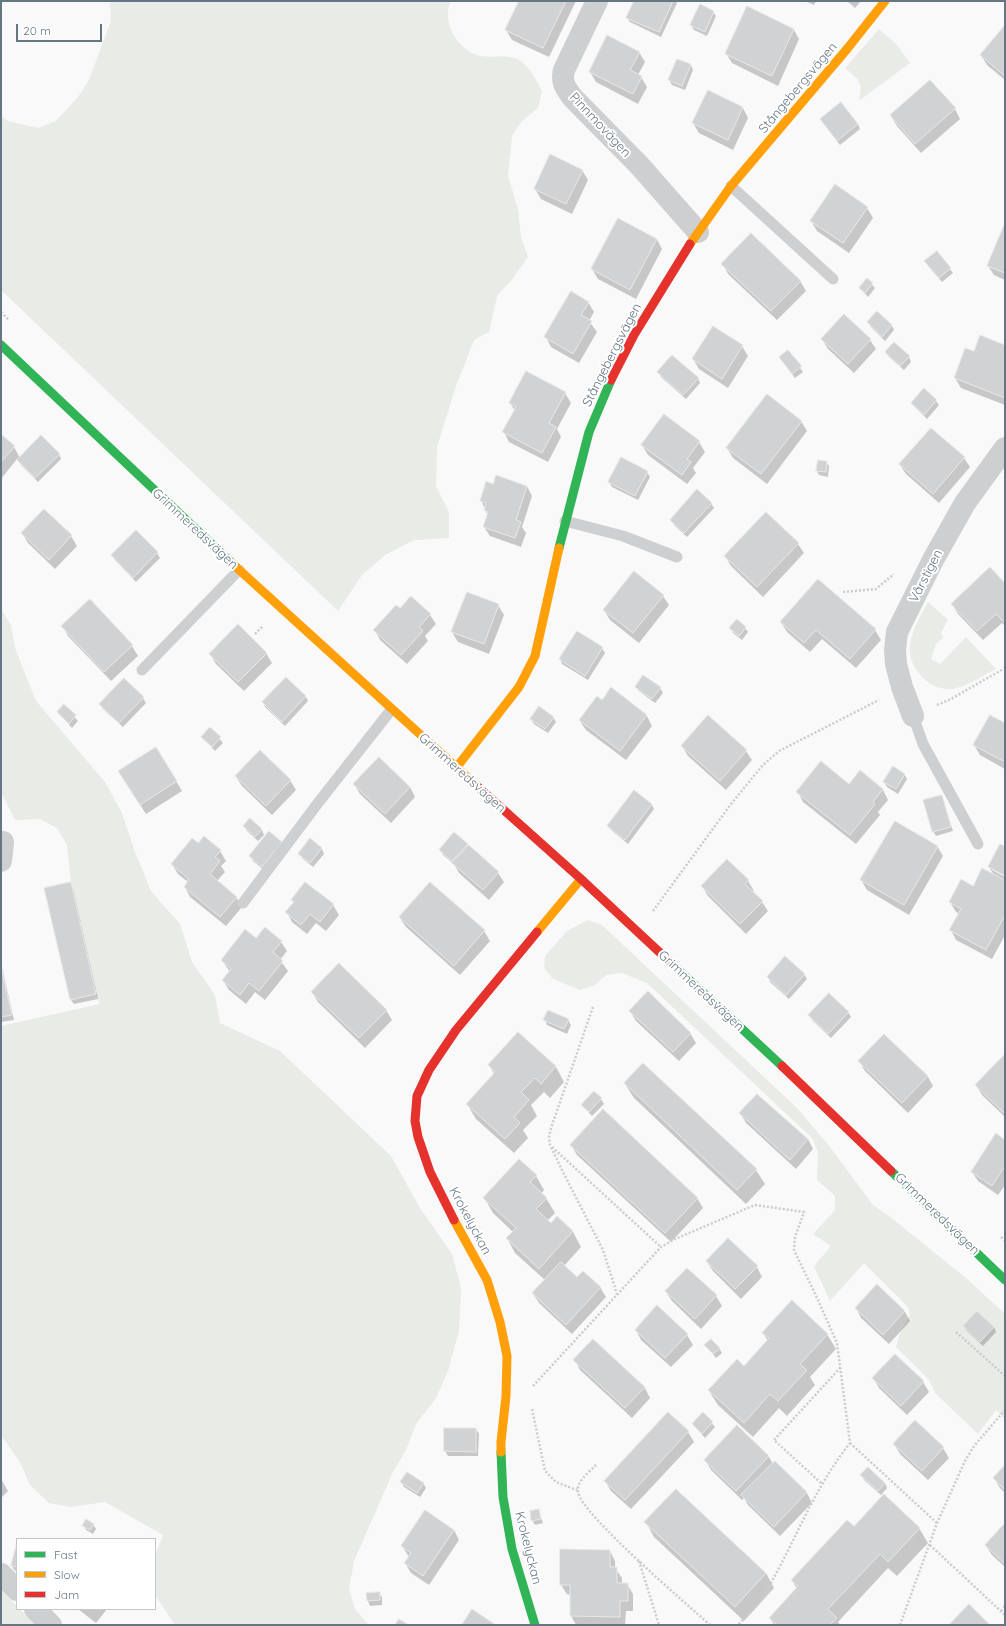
<!DOCTYPE html>
<meta charset="utf-8">
<style>
body{margin:0}
#map{position:relative;width:1006px;height:1626px;overflow:hidden;background:#f9f9f9;font-family:Quicksand,sans-serif}
canvas{display:block}
.frame{position:absolute;inset:0;border:2px solid #657683;pointer-events:none}
.legend{position:absolute;left:16px;top:1538px;width:140px;height:72px;box-sizing:border-box;background:#fff;border:1px solid #c1c8cd;margin:0;padding:5px 7px;list-style:none;font-size:12px;color:#657683}
.legend li{display:flex;align-items:center;gap:8px;height:20px}
.legend b{width:20px;border:1px solid #c1c8cd}
.scale{position:absolute;left:16px;top:24px;width:86px;height:18px;box-sizing:border-box;border:2px solid #657683;border-top:0;padding-left:5px;font-size:12px;line-height:14px;white-space:nowrap;color:#657683;-webkit-text-stroke:3px #fff;paint-order:stroke}
</style>
<div id="map">
<canvas width="1006" height="1626"></canvas>
<div class="frame"></div>
<ul class="legend">
<li><b style="height:5px;background:#30b455"></b>Fast</li>
<li><b style="height:5px;background:#ff9f0a"></b>Slow</li>
<li><b style="height:5px;background:#e5322d"></b>Jam</li>
</ul>
<div class="scale">20 m</div>
</div>
<script>
const ctx = document.querySelector('canvas').getContext('2d');
ctx.lineJoin = 'round';
function paint(path, color) { ctx.fillStyle = color; ctx.fill(path, 'evenodd'); }
function trace(path, color, width, dash) { ctx.strokeStyle = color; ctx.lineWidth = width; ctx.lineCap = dash ? 'butt' : 'round'; ctx.setLineDash(dash || []); ctx.stroke(path); }
function drawText(font, color, halo, rows, align = 'center') {
  ctx.font = font + ' Quicksand,sans-serif'; ctx.lineWidth = 4; ctx.setLineDash([]); ctx.textBaseline = 'middle'; ctx.strokeStyle = halo; ctx.fillStyle = color; for (const [text, x, y, turn = 0] of rows) {
    ctx.save(); ctx.translate(x, y); ctx.rotate((+turn || 0) * Math.PI / 180); ctx.textAlign = isNaN(turn) ? turn : align; if (halo) ctx.strokeText(text, 0, 0); ctx.fillText(text, 0, 0); ctx.restore();
  }
}
paint(new Path2D(`
 M110 1H451C440 22 459 52 481 56 492 58 504 55 515 58 527 62 537 81 542 91L538 108 522 121 512 136 508 176 518 209 521 237 528 257 511 281 497 296 489 332 474 340 456 386 437 447 436 486 449 512V538L414 540 385 555 362 575 338 611 1 290V116L8 121 38 128 56 121 78 97 89 80 111 21Z
 M879 29 896 44 910 63 860 100 859 99C864 82 857 78 845 68Z
 M928 602 948 620 941 633 943 638 936 644 931 659 940 664 966 637 996 669C983 675 966 688 951 689 929 691 907 667 910 645 912 630 921 615 928 602Z
 M1 609 11 625 15 648 36 701 105 782 122 813 135 852 151 891 180 924 192 962 215 995 220 1023 280 1051 391 1156 420 1208 452 1254 461 1288 459 1331 448 1371 436 1398 416 1424 406 1450 393 1472 354 1561 349 1589 355 1609 369 1625H175L155 1595V1556L163 1535 105 1502 71 1507 49 1503 30 1485 20 1462 1 1435V1026L100 1004 96 994 71 882 67 845 57 828 40 819 15 820 1 792Z
 M588 920 602 925 797 1108 830 1147 873 1205 889 1216 966 1278 1005 1314V1419L996 1410 978 1434 936 1394 929 1380 896 1347 900 1333 910 1315 908 1307 864 1263 830 1301 814 1266 831 1246 813 1234 835 1210V1196L817 1180 818 1152 812 1138 647 983 622 973 606 975 595 985 580 990 553 979 544 968 545 956 567 931Z
 M1 1590 17 1606V1609H20L36 1625H1Z`), '#e8ebe6');
paint(new Path2D(`
 M520 1H576L549 57 512 40 506 30Z
 M635 1H675L677 3 661 37 630 22 627 18Z
 M805 1H816L814 5Z
 M847 1H861L855 8Z
 M713 12 716 16 707 36 694 30 691 25Z
 M1005 27V80L987 65 981 55Z
 M794 30 799 39 778 86 732 63 726 53Z
 M608 37 639 52 645 62 638 75 641 77 647 87 638 104 596 82 590 72Z
 M678 60 691 65 693 70 685 90 672 85 669 80Z
 M708 92 743 108 748 118 733 150 699 133 693 123Z
 M955 109 960 119 921 153 897 126 891 116Z
 M821 120 858 124 860 129 840 145Z
 M582 170 588 180 572 214 541 199 535 189Z
 M867 208 873 218 849 253 817 231 811 221Z
 M1005 226V280L994 275 988 266Z
 M657 239 662 249 636 299 598 279 592 269Z
 M937 252 953 273 942 282 928 266Z
 M723 264 800 281 806 291 777 320 728 274Z
 M867 279 875 288 868 297 860 288Z
 M588 302 594 312 589 321 597 332 579 363 551 347 546 337Z
 M877 312 892 326 894 330 885 341 871 327 868 323Z
 M822 339 870 340 876 349 854 373 828 349Z
 M742 346 748 356 728 388 699 369 693 359Z
 M1005 346V405L961 388 955 378 974 352Z
 M788 351 803 372 795 378 780 358Z
 M886 352 909 357 911 362 904 370 888 356Z
 M659 372 698 378 700 383 686 399 661 377Z
 M565 393 571 403 557 429 561 437 548 462 509 442 504 432 515 411 510 403Z
 M936 401 939 405 927 419 915 407 912 403Z
 M801 421 807 431 767 484 733 458 727 448Z
 M1 436 14 447 20 458 59 454 61 459 38 482 21 465 17 459 1 479Z
 M699 442 705 452 693 468 696 473 687 484 648 455 642 445Z
 M622 458 647 472 650 477 638 500 612 487 609 482Z
 M964 458 970 467 939 503 906 474 900 465Z
 M826 462 829 466 828 477 819 475 817 471Z
 M493 485 527 486 532 496 522 527 526 533 521 547 490 536 484 527 488 516 481 500Z
 M711 503 714 508 687 537 674 525 671 520Z
 M44 510 71 536 77 546 55 569 28 543 22 533Z
 M136 532 157 553 160 558 136 582 115 560 112 556Z
 M798 544 804 553 763 597 731 566 725 556Z
 M1005 585V626L1002 623 983 640 958 614 952 604Z
 M663 596 669 605 639 643 610 620 604 610Z
 M90 601 132 646 138 656 111 681 68 636 63 626Z
 M498 605 504 615 489 654 458 642 452 632Z
 M400 609 430 615 436 624 425 636 428 641 407 664 380 640 375 630Z
 M737 621 745 628 748 632 742 640 733 633 731 628Z
 M781 622 875 630 881 640 856 668 822 639 810 652 787 632Z
 M602 648 605 653 588 680 562 664 560 659Z
 M266 653 272 663 244 691 216 664 210 654Z
 M286 678 306 697 308 701 285 726 265 707 263 702Z
 M124 679 143 698 146 703 123 727 103 709 100 704Z
 M636 687 660 688 663 693 655 703 639 691Z
 M611 689 647 716 652 726 626 760 586 730 580 721 602 701Z
 M64 705 78 721 72 728 58 712Z
 M553 717 556 722 548 733 534 724 531 719Z
 M1005 724V769L980 755 974 745Z
 M210 728 223 743 215 751 202 737Z
 M682 746 746 751 752 760 726 790 688 756Z
 M860 772 883 790 888 800 878 812 880 815 856 844 803 802 798 792 850 785Z
 M904 774 907 779 898 794 887 787 884 782Z
 M236 777 290 780 296 790 272 815 242 786Z
 M125 781H176L182 791 146 814Z
 M354 784 410 787 415 797 391 823 360 794Z
 M635 791 652 805 654 809 628 844 611 830 608 826Z
 M942 796 953 831 936 836 933 831Z
 M250 820 262 830 264 835 258 841 247 831 245 826Z
 M269 833 284 848 265 871 253 861 250 856Z
 M310 840 322 849 324 854 313 867 302 858 300 854Z
 M198 845 220 851 226 861 221 866 225 872 217 881 236 897 242 907 226 926 190 897 185 887 188 882 178 874 172 864Z
 M467 845 498 873 504 882 489 900 459 873 454 864 443 855 441 850Z
 M937 846 943 856 909 915 867 890 861 880Z
 M1005 847V875L992 868V870L1005 877V935L992 959 956 940 951 930 959 914 956 912 950 902 994 875 989 867Z
 M748 881 754 891 752 892 762 902 768 911 746 934 708 896 702 886Z
 M70 883 73 888 98 999 74 1004 71 1000Z
 M430 883 484 931 490 941 460 975 406 927 400 918Z
 M292 900 333 905 339 915 326 931 316 923 307 934 292 922 287 912 294 903Z
 M256 939 281 942 287 951 280 960 288 971 265 1000 255 992 246 1004 229 990 223 980 230 972 222 960Z
 M1 963 14 1020 1 1022Z
 M804 974 807 979 789 999 770 982 768 977Z
 M312 992 386 1010 392 1020 365 1048 318 1002Z
 M630 1011 690 1033 696 1043 679 1061 636 1021Z
 M848 1012 851 1017 831 1038 812 1020 810 1015Z
 M545 1020H568L571 1025 567 1034 547 1025Z
 M519 1033 556 1067 564 1082 550 1098 544 1092 531 1105 537 1116 523 1130 528 1138 514 1153 476 1119 467 1104 494 1074 489 1065Z
 M884 1035 928 1077 933 1086 908 1113 865 1071 859 1061Z
 M1005 1055V1117L982 1095 976 1085Z
 M625 1084 756 1170 765 1184 746 1204 634 1098Z
 M757 1096 808 1139 813 1149 796 1169 746 1123 740 1113Z
 M601 1099 604 1104 592 1116 582 1105Z
 M1005 1141V1185L998 1195 978 1181 972 1172Z
 M571 1145 697 1198 703 1208 671 1242 577 1155Z
 M536 1176 544 1190 541 1194 546 1198 555 1213 547 1221 551 1224 557 1218 573 1232 581 1247 564 1266 578 1278 600 1287 606 1297 572 1334 539 1303 533 1294 545 1280 515 1253 507 1238 513 1232 493 1213 485 1199Z
 M707 1262 757 1267 762 1277 741 1299 713 1271Z
 M688 1269 716 1296 722 1306 701 1329 672 1301 666 1292Z
 M877 1286 905 1312 910 1321 889 1344 861 1318 856 1308Z
 M964 1327H994L996 1332 983 1346 967 1331Z
 M636 1330 687 1335 693 1345 671 1367 641 1340Z
 M763 1333 827 1334 836 1349 810 1377 815 1385 787 1416 779 1408 753 1437 718 1405 709 1391 744 1367 768 1341Z
 M593 1340 645 1388 650 1398 632 1418 580 1370 575 1360Z
 M706 1345 719 1348 722 1353 716 1358Z
 M895 1355 923 1382 929 1392 907 1415 879 1388 873 1378Z
 M703 1414 715 1427 705 1438 693 1424Z
 M915 1422 943 1448 949 1458 928 1480 900 1454 894 1444Z
 M737 1427 769 1457 773 1464 775 1462 807 1493 812 1503 780 1536 748 1505 744 1498 742 1500 711 1470 705 1460Z
 M445 1429H476L479 1434 478 1456H448L445 1451Z
 M688 1432 694 1442 631 1509 611 1491 605 1481Z
 M1005 1467V1493L1000 1488 994 1478Z
 M862 1475 885 1483 887 1488 881 1495 864 1480Z
 M1 1479 8 1491 1 1498Z
 M401 1482 423 1483 426 1488 420 1497 404 1487Z
 M538 1510 543 1523 535 1525 532 1520Z
 M646 1522 766 1573 774 1588 744 1621 654 1537Z
 M93 1524 96 1529 93 1534 86 1530 84 1526Z
 M1005 1525V1567L992 1555 986 1546Z
 M854 1527 919 1528 928 1543 897 1576 888 1568 838 1622 840 1625H774L770 1618 797 1589 792 1580Z
 M454 1530 459 1540 429 1585 411 1573 405 1563 409 1557 402 1546Z
 M17 1546V1571L14 1570 12 1566Z
 M610 1551 615 1561V1568L622 1578V1584H627L633 1594V1611H626L625 1625H576L571 1616V1595L567 1594 561 1585Z
 M379 1593 382 1597V1605L370 1606 368 1601 367 1594Z
 M78 1609H107L96 1623Z`), '#0003');
const building = new Path2D(`
 M519 1H566L543 48 505 30Z
 M634 1H673L659 32 626 18Z
 M700 4 714 11 705 32 690 25Z
 M747 6 794 29 772 76 725 54Z
 M1005 25V76L980 55Z
 M607 35 640 52 630 70 642 76 633 94 589 72Z
 M677 59 691 64 682 86 668 80Z
 M930 80 956 108 915 144 890 115Z
 M708 90 743 107 728 140 692 123Z
 M841 102 858 124 837 141 820 119Z
 M550 154 583 170 566 204 534 189Z
 M835 184 868 207 843 243 810 221Z
 M618 218 657 239 630 290 591 269Z
 M1005 223V273L987 266Z
 M751 233 801 281 771 311 721 264Z
 M937 251 951 268 939 278 924 261Z
 M867 278 873 283 865 293 859 288Z
 M571 291 589 302 581 315 592 321 573 354 544 337Z
 M877 311 892 325 882 337 867 322Z
 M844 314 871 339 848 364 821 339Z
 M713 326 743 345 722 379 692 359Z
 M980 335 1005 345V398L954 378 965 348 974 351Z
 M894 342 910 356 900 366 885 352Z
 M788 350 802 366 792 374 779 357Z
 M672 355 699 378 683 395 657 372Z
 M526 371 566 392 549 423 556 427 542 453 502 432 516 407 509 403Z
 M924 388 937 400 924 415 911 403Z
 M767 394 802 421 761 474 726 448Z
 M664 414 700 441 687 459 691 462 682 475 641 445Z
 M931 428 965 457 933 494 899 464Z
 M1 434 15 446 1 462Z
 M41 435 60 454 35 478 17 460Z
 M621 457 648 471 635 496 608 482Z
 M818 460 827 461 826 472 816 471Z
 M496 475 527 486 516 520 521 522 515 538 483 527 488 512 484 510 486 503 480 501 486 481 493 484Z
 M697 489 712 503 684 533 670 520Z
 M44 509 72 535 49 560 21 533Z
 M766 512 799 543 757 587 724 556Z
 M136 530 158 552 133 578 111 555Z
 M990 567 1005 583V623L996 614 977 631 951 604Z
 M634 571 664 595 633 633 603 610Z
 M818 579 876 629 850 659 816 630 804 643 780 622Z
 M467 592 499 604 484 644 451 632Z
 M411 596 431 614 419 627 423 631 401 655 373 630 396 605 400 608Z
 M90 599 133 645 104 672 61 626Z
 M737 619 746 627 739 636 729 628Z
 M238 624 267 653 238 682 209 654Z
 M577 631 603 647 585 676 559 659Z
 M643 675 661 687 652 699 635 687Z
 M286 677 306 696 282 722 262 702Z
 M124 678 144 697 119 723 99 704Z
 M611 687 647 715 620 751 579 720 597 696 602 700Z
 M64 704 76 715 69 724 57 712Z
 M539 706 554 717 545 729 530 719Z
 M708 715 747 750 720 781 681 746Z
 M990 715 1005 723V762L973 745Z
 M210 727 221 737 212 747 201 737Z
 M156 747 177 781 140 805 118 771Z
 M260 750 291 780 266 806 235 776Z
 M379 757 410 787 385 814 353 784Z
 M821 761 849 784 860 770 883 789 873 802 875 804 850 835 796 792Z
 M893 766 905 774 896 789 883 782Z
 M634 790 652 804 625 840 607 826Z
 M942 795 951 827 932 832 923 800Z
 M250 818 262 829 255 837 243 826Z
 M895 821 938 846 904 905 860 880Z
 M269 831 282 842 262 867 249 856Z
 M454 832 468 844 452 861 439 850Z
 M204 836 221 850 215 857 220 861 210 874 237 897 220 917 184 887 189 879 171 864 192 838 198 843Z
 M310 838 322 848 310 863 298 854Z
 M1000 844 1005 846V876L988 867Z
 M469 845 499 872 483 890 452 863Z
 M727 859 749 880 745 884 763 901 740 924 701 886Z
 M982 868 1005 880V915L986 950 949 930 961 909 949 902 961 879 973 886Z
 M71 882 96 994 70 1000 44 888Z
 M305 882 334 904 320 922 310 914 301 925 285 912 294 902 291 900Z
 M430 882 485 930 454 966 399 917Z
 M265 927 282 941 273 952 283 961 259 991 249 983 240 995 222 980 231 969 221 960 245 929 256 938Z
 M785 956 805 974 786 995 767 977Z
 M339 963 387 1010 359 1038 311 992Z
 M1 967 12 1015 1 1017Z
 M648 991 691 1033 673 1052 629 1011Z
 M829 993 849 1012 828 1034 808 1015Z
 M548 1010 569 1019 564 1029 543 1020Z
 M518 1032 556 1066 541 1084 535 1078 521 1092 529 1100 514 1117 520 1123 505 1139 466 1104 495 1072 488 1065Z
 M884 1034 928 1076 902 1103 858 1061Z
 M1005 1054V1114L975 1085Z
 M643 1063 757 1169 737 1190 624 1083Z
 M594 1091 602 1098 589 1112 581 1105Z
 M757 1094 808 1139 790 1160 739 1113Z
 M603 1109 698 1198 665 1233 570 1145Z
 M996 1133 1005 1140V1166L992 1186 971 1172Z
 M519 1159 537 1175 530 1182 547 1198 536 1209 551 1223 557 1216 573 1231 539 1269 506 1238 516 1228 483 1198Z
 M728 1238 758 1266 735 1289 706 1261Z
 M561 1262 577 1277 583 1271 601 1287 566 1325 532 1293Z
 M687 1268 717 1295 695 1319 665 1291Z
 M877 1284 905 1311 883 1335 855 1308Z
 M792 1300 828 1334 800 1364 807 1370 778 1401 770 1394 744 1423 708 1390 737 1359 744 1366 769 1338 762 1333Z
 M657 1305 688 1334 665 1358 635 1330Z
 M977 1311 994 1327 980 1342 963 1326Z
 M593 1339 645 1387 625 1408 573 1360Z
 M711 1339 720 1348 713 1354 704 1345Z
 M895 1354 924 1381 901 1406 872 1378Z
 M668 1412 689 1431 625 1500 604 1481Z
 M703 1412 713 1422 702 1434 692 1424Z
 M915 1420 944 1447 922 1471 893 1444Z
 M737 1425 769 1456 736 1491 704 1460Z
 M444 1428H476V1452L444 1451Z
 M775 1461 807 1492 774 1527 741 1495Z
 M1005 1465V1490L993 1478Z
 M868 1467 885 1483 878 1491 860 1475Z
 M407 1472 424 1483 417 1493 400 1482Z
 M676 1489 766 1573 735 1607 644 1522Z
 M884 1494 920 1528 888 1562 880 1554 828 1609 837 1618 830 1625H777L769 1618 798 1586 791 1580 847 1520 854 1526Z
 M539 1509 541 1519 531 1521 530 1511Z
 M425 1510 454 1530 423 1576 404 1563 411 1553 401 1546Z
 M86 1519 94 1524 90 1530 82 1526Z
 M1005 1523V1564L985 1545Z
 M17 1542V1567L11 1566Z
 M560 1549 610 1550V1567H617V1583H628V1601H620V1617L570 1616V1585H560Z
 M380 1592V1600L367 1601 366 1593Z
 M969 1604 990 1625H949Z
 M472 1609 496 1625H462Z
 M399 1619 409 1625H395Z`);
paint(building, '#d0d2d3');
trace(building, '#e8e8e8', 1);
trace(new Path2D(`
 M1 312 9 320
 M843 592 876 589 894 574
 M255 634 263 626
 M937 705 951 699 1005 668
 M653 911 731 804 762 766 779 751 879 700
 M593 1007 551 1128 549 1137 550 1145 564 1174 603 1250 617 1294
 M552 1147 661 1247
 M1001 1237 1005 1241
 M956 1332 1005 1376
 M533 1386 661 1247 675 1239 755 1205 804 1212 795 1237 794 1250 818 1300 837 1343 850 1443C812 1491 795 1543 764 1595 758 1606 747 1615 738 1625
 M532 1409 545 1471 556 1482 577 1490
 M850 1443 937 1523
 M596 1465C589 1472 576 1482 578 1492 581 1514 688 1605 710 1625
 M821 1483 774 1440 841 1367
 M930 1545 1005 1615
 M639 1561 659 1625
 M1001 1611 1005 1606
 M900 1625 937 1523 965 1461 974 1446 1005 1410`), '#cbcccd', 2.5, [2, 2]);
trace(new Path2D(`
 M731 186 833 279
 M565 521 623 536 677 557
 M142 670 239 570
 M913 716 923 744 978 844
 M243 903 318 803 391 710`), '#cecfd0', 11);
trace(new Path2D(`
 M597 1 564 70C561 82 565 87 572 97L639 165 698 232
 M913 716 902 687 896 664 895 650 897 632 934 558 965 503 1005 448
 M1 861 3 842
 M1 1574 17 1590
 M35 1609 51 1625`), '#cecfd0', 22);
trace(new Path2D(`
 M1 345 236 567
 M559 548 589 432 611 380
 M670 962 782 1066
 M891 1171 1005 1280
 M501 1452 503 1497 512 1549 535 1625`), '#30b455', 9);
trace(new Path2D(`
 M690 244 731 186 847 49 885 1
 M236 567 478 787
 M456 768 519 687 535 656 559 548
 M537 932 581 879
 M454 1220 487 1280 500 1322 507 1356 506 1396 501 1442V1452`), '#ff9f0a', 9);
trace(new Path2D(`
 M611 380 634 335 690 244
 M478 787 581 879 670 962
 M782 1066 891 1171
 M454 1220 430 1172 418 1137 415 1121 417 1096 429 1070 456 1030 537 932`), '#e5322d', 9);
drawText('13px', '#657683', '#fff', [
 ["Stångebergsvägen",798,88,-50],
 ["Pinnmovägen",600,125,47],
 ["Stångebergsvägen",612,355,-63],
 ["Grimmeredsvägen",195,529,43],
 ["Vårstigen",926,576,-63],
 ["Grimmeredsvägen",462,773,42],
 ["Grimmeredsvägen",701,991,43],
 ["Grimmeredsvägen",937,1214,44],
 ["Krokelyckan",470,1221,62],
 ["Krokelyckan",528,1548,76]
]);
</script>
